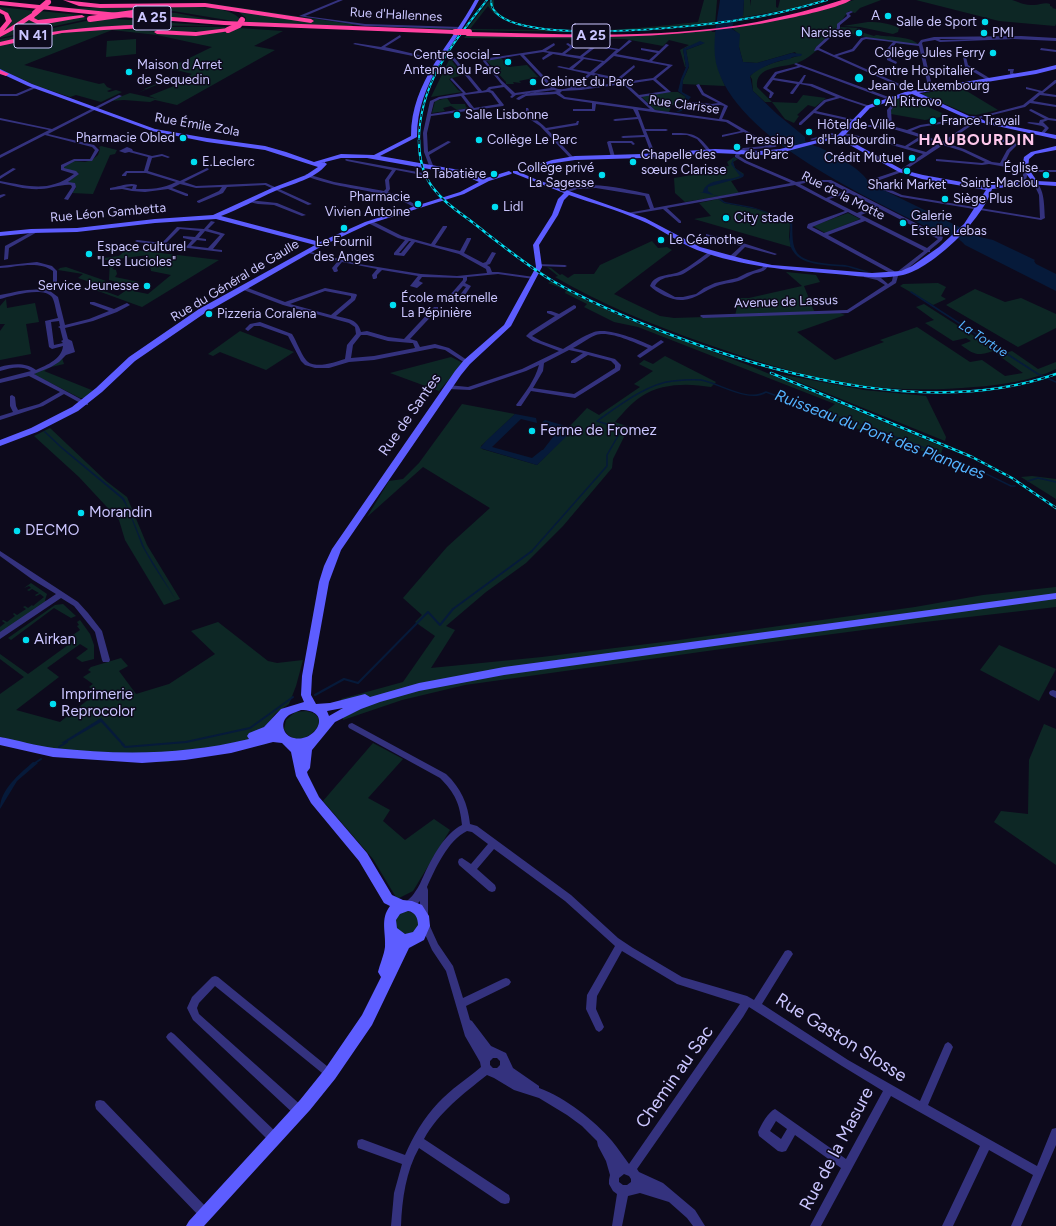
<!DOCTYPE html>
<meta charset="utf-8">
<style>
body{margin:0}
canvas{display:block;background:#0d0a1c}
</style>
<canvas width="1056" height="1226"></canvas>
<script>
const ctx = document.querySelector('canvas').getContext('2d');
ctx.lineJoin = 'round';
function paint(path, color) { ctx.fillStyle = color; ctx.fill(path, 'evenodd'); }
function trace(path, color, width, dash) { ctx.strokeStyle = color; ctx.lineWidth = width; ctx.lineCap = dash ? 'butt' : 'round'; ctx.setLineDash(dash || []); ctx.stroke(path); }
function drawText(font, color, halo, rows, align = 'center') {
  ctx.font = font + ' Figtree,sans-serif'; ctx.lineWidth = 3; ctx.setLineDash([]); ctx.textBaseline = 'middle'; ctx.strokeStyle = halo; ctx.fillStyle = color; for (const [text, x, y, turn = 0] of rows) {
    ctx.save(); ctx.translate(x, y); ctx.rotate((+turn || 0) * Math.PI / 180); ctx.textAlign = isNaN(turn) ? turn : align; if (halo) ctx.strokeText(text, 0, 0); ctx.fillText(text, 0, 0); ctx.restore();
  }
}
paint(new Path2D(`
 M492 0H494V8C521 45 655 26 698 22L704 0H717L715 25C631 33 551 32 466 30L488 2ZM488 6C500 25 523 24 542 30L470 29Z
 M744 0H750V6L751 0H776V7L778 8 780 0H823L790 9 735 19 743 16Z
 M854 0H881L860 8 855 13 849 11 838 25 839 27 815 48 816 51C810 56 805 60 797 63 783 68 755 65 757 87L772 102 797 103 803 95 826 98 815 107 808 105 797 115 799 116 794 123 785 119 772 102H765L753 91 752 79 750 76 758 69 773 63 798 56 795 52 757 63 743 62 739 47V34L732 28 804 15Z
 M916 0H1012C1021 3 1024 5 1034 5 1040 5 1045 2 1050 4V6L1053 7 1052 8 1056 9V24L1055 26 999 21Z
 M207 3 350 24 458 28 456 30 353 25 350 27 245 23 246 18 239 12H241L205 5Z
 M0 7 35 11 23 21 0 33 11 23C13 15 7 12 0 9Z
 M186 7C201 7 230 7 240 19L239 22 173 11H149L117 14 57 8Z
 M40 11 90 16 43 22 33 19 35 14Z
 M155 12 176 13 218 21 126 15Z
 M81 17 92 18 0 38V35L29 19 33 22Z
 M100 18 217 26C144 25 71 25 0 43V39L11 37Z
 M868 22C879 22 889 23 899 28L898 32 893 34 860 27 843 26Z
 M166 27H232L210 32 159 31 127 28Z
 M841 27 860 28 861 32 874 36 876 35C888 37 910 36 918 44H901L836 31Z
 M238 28 283 31 254 46 275 50 177 105 155 100 150 102 124 100 109 101 130 93 157 99 149 96 174 86V84L163 82 138 93 146 89H144L161 82H160L161 81 178 80 192 74 169 68 212 47 157 35 112 30 24 65 99 84 104 83 107 87 112 89 107 91 109 92 116 90 122 92 101 102 76 95 70 97 37 86 0 69V45C39 34 80 28 120 29 160 30 199 41 238 28Z
 M711 30 712 32H716C713 52 717 68 725 86L683 84V80L689 67 686 50 702 44 699 43 683 49 686 67H685L680 50 689 45 669 40 663 46 625 39 464 38 467 35 635 36Z
 M136 39V54L106 57 107 41Z
 M450 58 454 61H452L463 75 449 79 458 90 462 92 431 97Z
 M501 58 509 67 527 65 538 77 519 81 521 83 513 82 514 84H506V82L487 61 489 59Z
 M960 86 965 90 998 110 976 115 968 114 921 94Z
 M669 92H678L686 97 682 103 678 102 676 105H672L669 112 655 110 641 96Z
 M447 98 451 104H465L466 107 469 108 457 110 451 106 443 108 445 111 453 110 432 113 435 101Z
 M899 98 906 102 915 101 955 119 947 121 941 117 925 120 891 114V110L896 105 895 100Z
 M101 146 117 150 115 154 110 155 93 194 72 193 76 188 75 185 68 182 79 173 64 169 63 167 74 161 85 162 92 160 98 155 100 149 99 147Z
 M734 157 738 159 733 162 735 168 744 174 741 178 731 181 739 193 685 202 675 193 674 178 692 175 702 170 729 166 727 162Z
 M718 199 724 203 756 209 788 220 790 223 789 237 791 247 694 219 711 216 699 203Z
 M848 213 860 219 825 233 813 226Z
 M652 241 658 248 667 247 672 250 614 294 660 316 674 318 735 316 739 298H749L802 286 786 272 816 275 820 282 804 286 814 311 840 313 845 315 797 332 835 360 884 342 880 340 917 327 970 362 982 360 1005 376 1023 373 998 355 1012 351 1038 369 1056 362V369C1031 381 1001 385 974 387 931 391 886 390 844 383 795 374 747 358 701 342 651 324 601 304 555 277L558 276 547 267 551 268 560 275 562 274 568 278 574 274H594L600 265Z
 M127 249 219 260 142 307 87 287 93 283 78 278 83 274 58 270 60 268 66 267 106 281 96 288 118 296 128 289 127 285 109 280 110 260H104V258L119 256ZM148 255 151 271 171 275 148 294 133 291V285L139 282 115 277 117 274 116 270 112 269 115 266 117 259Z
 M552 281 603 308 632 321 748 365 943 447 940 457 820 416 835 404 638 327 614 322 584 307 587 304 565 293 566 290 548 283Z
 M938 283 946 287 941 296 946 299 933 305 900 286 903 284Z
 M975 289 1005 302 1021 298 1056 314V328L1018 347 946 305Z
 M6 299 7 308 35 303 39 322 26 324 31 354 0 360V331L5 324H0V306Z
 M924 304 996 350C978 356 976 356 961 345L971 341 966 338 953 341 925 323 934 320 916 307Z
 M240 331 294 352 266 370 220 352 213 356 208 354Z
 M665 356 716 382 711 387C689 383 661 383 642 396 631 403 623 413 615 422L629 427 613 459 612 468 563 526 526 563 486 592 446 626 455 630 431 668 542 657 672 641 915 607 983 595 1056 587V607L916 623 757 644 465 685 402 700 343 720 341 699 403 682 435 636 415 622 422 615 403 598 447 547 490 508 423 467 367 517 389 481 403 479 419 463 462 404 515 414 481 446 482 449 537 465 571 431 569 427 587 408 599 415 640 387 634 384 653 371 639 364 644 360 653 364Z
 M451 357 463 363 439 391 390 373Z
 M62 358 64 364 51 367 44 371 94 391 85 398H80L35 375V373Z
 M779 374 864 390 926 396 946 437 945 441Z
 M50 428 106 481 127 497 147 545 180 599 164 605 125 540 119 520 79 477 34 436Z
 M1032 476 1056 479V499L1021 477Z
 M31 583 47 594 45 600 46 602 0 633V627L5 623 2 621 3 620 7 622 15 616 13 614 14 613 17 615 26 609 23 607 25 606 28 608 32 605 33 606 44 597 40 594 36 596 35 595 39 593 32 589 29 591 27 590 31 588 29 586 24 588Z
 M63 604 76 616 71 618 54 608 11 640 8 638 55 605Z
 M80 620 90 634 94 645V659L82 662 76 658 88 649 80 644 47 668 59 677 16 710 60 722 89 699 86 697 94 690 89 687 93 684 83 677 91 672 88 670 91 667 121 658 128 666 119 671 136 694 169 684 215 654 191 631 218 622 268 661 277 663 303 660 296 686 289 704 275 714 268 724 260 730 267 744 168 762 103 760 53 756 21 742 0 737V694L24 677 0 659V654L28 674 75 640 70 637 80 630 77 626 79 625 77 622Z
 M999 645 1056 669 1039 701 980 670Z
 M306 711C340 716 298 757 284 729L286 720 295 712Z
 M1044 724 1056 729V865L994 822 1001 811 1028 814 1029 760Z
 M373 743 403 759 368 798 390 810 383 821 405 840 434 819 450 830 413 891 397 899 373 859 323 801Z
 M407 911 418 915 419 929 409 935 398 932 395 920 399 914Z`), '#0d2725');
paint(new Path2D(`
 M720 0H744L743 16 734 20 732 29 740 34 739 47 743 62 757 63 792 53 802 54 801 56 792 57 790 59C778 60 760 67 750 76L753 91 777 114 805 137V141C812 146 818 146 825 150 837 156 864 171 869 183L980 237 993 240 1035 260 1034 261 1036 264 1056 274V291L965 245C958 236 948 235 937 232 873 200 734 139 716 63 712 42 717 21 720 0Z
 M700 41 705 43 686 50 689 66 683 80 682 92 691 97 684 105 682 111 674 113 680 110 686 97 678 91 681 79 686 67 683 49Z
 M735 158 733 162 735 168 744 175 743 177 708 187V191L715 196H718L700 192H703C706 178 730 181 740 176L731 164 733 159Z
 M718 199H721L725 202 752 207 792 220C793 229 791 242 796 251 802 264 833 264 845 265 854 267 861 269 869 272 862 272 855 269 848 267 833 265 802 267 793 251 786 240 793 231 789 221L756 209 724 203Z
 M515 414 536 418 537 423 521 419 492 447 532 458 542 450H543L553 437 561 431 540 424 545 420 569 427 571 432 537 465 480 448 486 441Z
 M45 431 62 447 124 498 145 549 176 600 153 565 142 546 127 507 122 499 62 449 44 432Z
 M101 718 125 745H122L101 722 65 743H61Z
 M33 762 38 763 17 781 0 809C0 789 20 774 33 762Z`), '#061a3a');
trace(new Path2D(`
 M911 292 1038 374 1056 382
 M1028 481 1038 478 1056 482
 M531 552 607 466V455L622 429 597 421C617 407 648 383 673 381 682 380 692 379 701 380 719 383 748 403 766 392 848 421 933 446 1011 486H1015`), '#061a3a', 1.5);
trace(new Path2D(`
 M315 695 344 679 358 683 428 612 440 625 453 609 532 551
 M122 744 125 747 186 742 250 728 293 697
 M59 747 67 742
 M35 763 41 759`), '#061a3a', 2);
paint(new Path2D(`
 M338 0H343L305 16 365 24 461 27 463 28 461 29 365 26 299 16Z
 M851 11 853 12 849 14 851 16 840 25V29L819 48 834 55 852 49 861 38 866 37 918 44 921 40 934 37 1021 36 1056 38V41L1014 39 940 42 935 40 923 42 922 43 932 86 935 89 933 90 928 86 919 46 896 43 891 49V59L897 62 896 64 887 60V49L893 42 866 39 863 40 854 51 837 56 913 90 914 91 912 92 818 50 814 51 816 47 837 28V24L847 16 846 13ZM939 39H976L941 40Z
 M400 35 401 37 385 47 440 60 438 61 353 44 355 43 381 47Z
 M629 40 632 41 616 54 649 60 657 53 641 50V48L659 51 666 44 669 45 652 61 673 65 656 79 671 92 641 97 655 110 719 119 724 106 720 105 712 106 691 103 693 102 712 104 718 103 702 95 696 85 699 84 704 93 728 106 722 119 728 120 771 145H775L777 146 775 147 745 150 739 156 747 161 796 182 810 180H831L943 237 942 240 930 250V252H928L901 274H897V272L924 251 865 221 828 235 894 271 898 276 896 283 848 313 703 318 700 316 701 315 847 310 885 285 877 280 864 277V275L881 278 888 284 892 281 893 276 890 273 807 228V227L808 224 845 211 795 185 667 208 681 221V223H679L663 209 627 215V213L650 209 645 196 596 188 577 189 566 193 564 192C586 178 624 189 649 194L654 208 791 183 745 163 735 157V155L743 148 766 146 744 132 722 137V135L741 131 726 122 638 110 645 129H666L668 130 666 131H646L656 156 654 157 652 156 645 137 623 138 621 137 623 136 644 135 638 119 615 121 613 120 615 119 637 117 633 109 596 104 595 111H573V109H592V103L564 99 556 94 526 96 519 100 516 99C527 89 545 94 557 91L554 90 516 95 512 98 510 97 512 95 504 87 491 89 490 90 493 91 504 105 503 106 431 116 427 133 428 152 448 141 451 142 429 155 434 168 432 169 430 168 424 152 423 133 430 101 439 97 463 93 450 79 452 78 466 93 478 91 452 59V57H454L482 91 486 90 489 87 502 85 483 61V59L542 50 554 43 555 45 546 51 562 53 570 47 566 44 568 43 574 47 565 54 580 56 594 45 619 49ZM596 47 616 50 604 61 583 57ZM543 52 549 53 542 58 543 60 553 54 581 59 569 68 559 66 557 67 588 74C578 82 569 93 555 88L524 55ZM520 55 551 88 515 93 501 80 486 61ZM614 56 668 66 653 78 631 81 622 78 635 67 634 65 618 78 594 73ZM584 59 602 62 590 72 573 69ZM591 75 627 82 575 88ZM653 80 666 91 639 95 627 84ZM623 84 650 109 565 97 560 93 562 91 581 90ZM488 92 491 93 499 104 474 108 464 95ZM461 96 470 108 431 114 434 102 440 99ZM810 182H828L845 191 826 198 800 184ZM849 193 875 206 857 213 829 199ZM878 208 938 239 927 248 861 215ZM848 212 861 219 824 233 812 227Z
 M1041 48 1056 50V52L1040 50Z
 M963 56 966 57 968 65 991 79V81H989L965 67Z
 M796 63 894 99 897 103 891 110 892 126 907 130 920 125 972 117V119H971L921 127 911 131 942 142 973 121 980 120V122L975 123 946 143 964 149 992 162 1000 163 1007 150 1013 145 1000 141V139H1001L1014 142 1017 145 1010 152 1004 164 1026 168 1028 170H1056V172H1028L1026 180 1028 182 1026 183 1022 180 1024 170 989 164 982 165 936 161V159H937L982 163 985 162 962 151 943 145 902 172 877 181 876 183 882 186 902 195 1040 218 1039 195 1033 182 1035 181C1045 189 1044 206 1045 218L1041 220 901 197 878 188 872 183 873 179 900 170 923 154 885 143 843 135V133L886 141 905 146 919 137 890 128 851 126 850 125 852 124 888 126 887 110 893 103 892 101 801 67 777 74 774 78 799 82 804 75H806L802 83 812 84 846 98 873 107 870 108 840 98 826 102 816 111 856 120V122L814 113 801 125H799V123L824 100 836 97 810 86 800 84 793 94H791L790 93 797 84 773 80 767 88 774 93 771 98H769L770 93 763 88 775 72 798 66 794 64ZM923 138 939 143 926 152 908 147Z
 M1008 69H1014L1013 73 1017 75V77H1015L1010 74V71H1008Z
 M1055 80H1056V83L1043 93 1056 95V97L1040 95 1033 101 1056 105V107L1030 103 1025 107 976 119 974 118 1023 105 1039 92 1026 89V87L1042 91Z
 M35 86 38 87 17 96H0V94H16Z
 M119 95 122 96 48 134 94 145 99 150 92 161H75L64 167V168L76 171 79 174 68 182 75 183 76 187 68 200 64 199 72 187 71 185C61 184 51 189 41 189 27 190 13 186 0 183V181C29 186 48 193 74 174L61 170V165L74 159H90L95 150 92 147 45 135 0 158V155L49 130 0 120V118L52 129Z
 M526 108H528C532 119 538 120 546 128L576 123 577 121H579L578 125 548 130 574 158V160H572L540 126 531 120 526 114Z
 M1031 109 1049 118 1056 119V121L1048 120 1043 122 1049 128 1043 135 1040 134 1045 128 1042 126 1027 123 1029 122 1039 123 1040 120 1045 119 1030 111 1029 110Z
 M673 133C696 133 698 135 712 152L709 153 697 139 687 135H672V133Z
 M832 133 841 137 839 138 832 135 812 140 810 139Z
 M609 141H632L635 144 633 145 631 143H611L615 157 613 158 611 157 607 142Z
 M127 147 132 149 133 151 152 156 162 154 170 157 168 158 162 156 152 158 148 171 180 181 207 168 209 169 208 170 184 182 196 186 266 183 312 204 308 205 265 185 227 187 223 193 199 203 197 202V201L219 191 222 187 196 188 180 184 172 188 188 194V196H186L168 189 145 192 132 191 122 189 110 190V188C119 187 129 182 137 185L136 189C151 189 163 189 176 182L146 173H127L126 176H122V175L126 171H144L148 157 129 152 125 153 119 151ZM133 186 132 189 124 187H125Z
 M346 159 423 173V175H422L396 170 389 180 390 189 388 192 403 197 419 207 415 208C389 191 358 191 328 183 321 181 312 179 305 175L307 174 334 182 384 191 386 189 385 180 392 170 347 161 345 160Z
 M13 168 16 169 0 179V176Z
 M4 194 6 195 0 198V195Z
 M249 200 277 203 306 215 302 216 274 205 258 204 249 202Z
 M211 221 215 222 208 229 225 234 213 249 222 250V252L137 242 135 241 137 240 162 243 177 227 204 229ZM180 229 200 231 195 237 183 236V238L192 240 187 246 166 243ZM205 231 220 235 208 248 191 246 197 240 206 241V239L199 238Z
 M368 221H372L402 236 431 244 443 226H447V227L435 245 460 251 467 238H471V239L464 253 483 263 486 262 492 252 496 253 490 264 487 265 490 267 492 272H498L534 277 536 278 534 279 498 274 467 277V280L465 283 471 286 463 298 461 299 450 295 463 280V278L422 277 419 281 423 283 417 288 410 286 418 276 382 270 377 275V278L375 279H373L372 275 377 269 342 262 337 268 338 271 336 272H334L332 268 338 261 305 252 307 251 359 264 421 274 457 276 487 273 486 269 459 254 415 242 404 256 394 255V253L405 240 398 238 368 223ZM409 241H411L401 253H399ZM463 286 466 287 460 295 456 294Z
 M35 230 39 231 9 248 8 259 4 260 5 246Z
 M706 234 746 244 777 254 775 255 745 247 733 259H729V257L741 246 706 236Z
 M710 251 714 252C708 258 690 270 683 274 673 278 661 275 655 286L675 297H683L696 294 704 288 715 283 737 278 747 273 762 268 764 265 768 266C765 272 759 272 753 274 749 276 745 278 741 280 734 283 725 283 717 286 705 290 696 299 683 300 672 301 657 293 650 286 654 274 669 276 679 272 688 268 702 257 710 251Z
 M37 262 52 266 57 271V284L50 291 58 297 65 325 89 319 109 311 90 304V302H94L114 309 127 303 130 305 117 312 93 321 65 328 68 339 72 341 75 352 66 355 59 362 51 367 34 374 88 403V405H84L64 394 43 406 0 420V416L13 412 10 406V396L12 395 15 397 16 406 18 410 39 404 60 392 29 376 0 383V379L31 371C21 365 11 368 0 371V367C12 364 25 362 36 370 47 365 62 359 63 346L52 349 49 347 45 321 58 318C56 312 55 302 52 297 43 286 11 296 0 299V295C15 292 30 288 45 290L53 284V271C39 260 16 267 0 268V266ZM59 321 60 326 58 327 60 328 63 340 61 341 63 343 54 345 51 322Z
 M537 264 565 265 567 266 565 267 539 266 537 265Z
 M241 287H245L285 302 325 288 356 294 357 295 355 300 336 316C348 319 358 319 361 332L367 331 388 337 404 339 434 307H438V309L410 339 417 341 420 347 435 344 449 348 470 362 467 364 465 363 445 350 435 348 374 360 349 362 329 368H315L305 365 301 361 288 336 260 326H254L248 331 245 329 250 324 260 322 292 334C297 342 300 352 306 360 314 370 335 362 345 359L347 345 356 334 355 327 349 323 283 305 241 289ZM325 291 351 296V298L331 315 290 304ZM361 335H367L388 341 411 343H413L415 348 374 356 351 358 353 345Z
 M574 305 576 306V308L532 336 541 341 563 349C573 343 583 336 594 332 608 327 639 340 652 346L661 340 664 342 640 358 637 356 638 355 648 348C636 343 609 330 596 335 588 338 581 344 573 348L615 359 621 365 620 370 575 398 531 391 521 406H517L516 405C525 393 535 380 539 365L526 371 470 390 448 389 445 387 448 385 468 387 522 369 559 351 533 341 526 336 530 332 555 316 547 313V311H551L559 314ZM569 350 583 353 571 361V363H575L588 355 611 361 615 365V368L574 394 533 388 543 371 544 363Z
 M0 551 78 602 88 613 102 631 110 660 109 662H103L102 660 95 632 74 606 61 598 0 639V632L56 594 33 580 0 556Z
 M1053 690 1056 691V698L1050 695 1049 693 1050 691Z
 M352 723 446 774C461 788 468 804 470 824L477 826 571 895 618 938 633 948 682 977 747 996 754 1000 785 951 788 950 791 951 793 954 791 957 762 1004 848 1060 920 1101 945 1044 948 1042 951 1044 953 1047 928 1105 1037 1166 1052 1129 1056 1128V1145L1021 1226H1011L1033 1175 989 1150 953 1226H942L980 1146 891 1096 821 1226H810L841 1168 795 1135 786 1151 782 1152 778 1151 759 1136 758 1132C761 1125 768 1112 775 1109L846 1159 883 1091 842 1066 749 1007 743 1017 637 1169 639 1172 663 1183 695 1210 705 1226H693L687 1218 669 1202 640 1193 628 1196 622 1226H612L617 1194 613 1191 609 1184V1180L610 1175 606 1161 598 1146 597 1141 582 1126 567 1115 539 1098 514 1090 494 1078 487 1075C463 1094 439 1112 424 1139L509 1195 510 1199 509 1203 505 1204 501 1203 419 1148C406 1171 402 1199 401 1226H391L394 1193 402 1164 358 1148 357 1144 358 1140 362 1139 405 1155C413 1136 424 1118 438 1103 451 1089 467 1079 481 1067L480 1062 465 1036 446 971 432 950 421 925 422 922 425 921 428 922 438 944 453 966 463 998 503 979 506 978 509 979 511 982 509 985 466 1006 470 1020 472 1021 491 1046 506 1053 513 1068 539 1086V1088C566 1098 594 1120 612 1141 618 1148 623 1156 629 1164L740 1004 677 984 622 951 597 996 596 1009 604 1027 602 1030 599 1032 596 1030 586 1009 587 995 615 946 565 901 494 849 477 869 495 885 496 888 495 891 492 892 489 891 459 865 458 862 459 859 462 858 471 864 488 844 472 832 467 831C448 840 435 869 427 887L428 890V915L427 918 424 919 421 918 420 915V901L415 906 407 910 404 909 403 906C405 901 412 898 415 892 419 887 421 881 424 875 432 858 444 834 462 825 460 804 455 793 440 778L349 728 348 726 349 724ZM493 1058H497L500 1061V1065L497 1068H493L490 1065V1061ZM776 1121 787 1129 781 1139 770 1131ZM624 1174 629 1176 631 1179V1182L627 1185H623L619 1182V1178Z
 M215 976 218 977 333 1071 335 1074 333 1077 330 1079 327 1077 215 986 199 1003 197 1008 199 1014 303 1107 304 1111 303 1115 299 1116 295 1115 193 1020 187 1008 192 997 212 977Z
 M171 1032 174 1034 278 1134 279 1138 278 1142 274 1143 270 1142 168 1040 166 1037 168 1034Z
 M100 1100 104 1101 209 1210 210 1214 209 1218 205 1219 201 1218 96 1109 95 1105 96 1101Z`), '#34327e');
paint(new Path2D(`
 M475 0H479C455 46 417 81 417 137L380 156 465 171 483 179 509 171 512 173 511 174 489 181 464 194 369 224 326 244V246H322L205 313 135 361 102 392 78 411 37 432 0 446V440L31 428 72 407 96 388 129 357 199 309 315 245 216 219 155 223 77 232 31 233 0 236V232L31 229 77 228 155 219 213 215 272 188 306 175 318 167 265 150 207 142 152 131 28 86 0 73V69L32 84 155 129 207 138 265 146 286 152 314 162 341 154 374 155 411 136C411 81 451 45 475 0ZM341 158H367L463 175 479 182 460 192 365 222 320 242 221 216C240 209 257 199 275 191 293 183 314 180 327 164L324 162 321 163Z
 M1056 65V69L1036 74 919 93 969 116 978 117 985 121 1056 135V139L970 120 912 94 870 108 843 137 903 170 923 175 984 186 1031 180 1022 168 1024 157 1031 152 1056 146V150L1035 154 1029 159 1028 168 1037 181 1056 182V186L1029 184 992 189C983 219 933 268 903 275 882 280 858 276 836 274 788 270 743 267 697 250 677 242 660 228 640 220 617 210 592 203 569 195L564 200 558 215 539 245 542 267 511 326 470 364 461 375 341 550 329 582 312 676 311 695 316 704 330 703 365 694 370 697 419 683 504 667 1056 593V599L504 675 419 691 380 702 361 709 335 722 312 750 310 768 307 772 308 775 319 797 367 853 392 895 403 900 412 901 422 905 429 916 430 926 424 940 409 948 372 1025 335 1079 310 1110 204 1226H186L189 1221 300 1100 325 1069 362 1015 381 977 378 972C380 964 384 955 385 947 386 932 380 919 390 906L384 903 359 861 311 803 296 776 291 752 282 743 273 742 231 753 185 760 142 763 53 757 0 745V737C18 740 36 746 54 748 121 755 183 755 249 739L247 736 249 733 264 727 281 709 304 702 301 695 302 676 319 582 324 566 332 549 455 371 464 360 504 325 536 267 533 245 552 215 558 199 564 193 513 173V171H517L535 179 645 218 700 247 744 259 772 265 872 273 901 271 912 266 939 247 964 224 986 190 922 179 899 172 837 138 780 153 760 155 715 153 642 158 575 160 555 163 531 170 528 168 552 160 575 156 642 154 715 149 760 151 780 149 838 135 866 106 905 92 1036 70ZM343 708 329 716 327 711ZM301 710C334 710 316 743 294 738 283 736 279 722 289 715 292 713 297 712 301 710ZM408 911C415 912 418 918 418 925L413 932 405 934 397 928 396 920 400 914Z`), '#5d5dff');
paint(new Path2D(`
 M63 0 100 4 205 3 311 19 314 21 311 23 205 7 100 8 79 6Z
 M842 0H851C841 7 804 15 790 18 683 41 575 38 467 36L464 34 467 32C563 34 662 40 757 22 786 16 814 9 842 0Z
 M0 1 108 12 224 21 455 30 458 32 455 34 224 25 108 16 0 5Z
 M0 9 8 13 12 21 4 31 35 11 38 13 34 18 38 20 82 15 85 17 46 24H37L29 20 19 27 0 37V28L6 21 4 15 0 13Z
 M167 24 169 25V27L104 30 62 33 0 46V42C55 28 110 25 167 24Z
 M228 28 230 29V31L196 36 157 34 154 32 157 30 196 32Z
 M0 70 9 74 6 76 0 74Z`), '#ff41a0');
const railFar1 = new Path2D(`
 M491 0C489 52 711 25 744 19 772 15 800 8 827 0
 M419 141C419 83 453 43 487 0`);
const rail = new Path2D(`
 M419 140C419 193 450 203 486 233 507 249 528 266 551 280 590 303 632 320 674 336 788 379 938 416 1056 374
 M771 373 972 457 1012 478 1056 508`);
trace(railFar1, '#00def1', 2);
trace(rail, '#00def1', 2.5);
trace(railFar1, '#0d0a1c', 1, [3]);
trace(rail, '#0d0a1c', 1.5, [4]);
trace(new Path2D(`
 M35 13 48 2
 M90 19 133 13
 M228 30 239 25 242 20
 M455 32H469`), '#ff41a0', 6);
for (const [x, y, r, color] of [
 [888,16,4,"#00def1"],
 [985,22,4,"#00def1"],
 [859,33,4,"#00def1"],
 [984,33,4,"#00def1"],
 [993,53,4,"#00def1"],
 [508,62,4,"#00def1"],
 [129,72,4,"#00def1"],
 [859,78,5,"#00def1"],
 [533,82,4,"#00def1"],
 [877,102,4,"#00def1"],
 [457,115,4,"#00def1"],
 [933,121,4,"#00def1"],
 [809,132,4,"#00def1"],
 [183,138,4,"#00def1"],
 [479,140,4,"#00def1"],
 [737,147,4,"#00def1"],
 [912,158,4,"#00def1"],
 [194,162,4,"#00def1"],
 [633,162,4,"#00def1"],
 [907,171,4,"#00def1"],
 [494,174,4,"#00def1"],
 [602,175,4,"#00def1"],
 [1046,175,4,"#00def1"],
 [945,199,4,"#00def1"],
 [418,204,4,"#00def1"],
 [495,207,4,"#00def1"],
 [726,218,4,"#00def1"],
 [903,223,4,"#00def1"],
 [344,228,4,"#00def1"],
 [661,240,4,"#00def1"],
 [89,254,4,"#00def1"],
 [147,286,4,"#00def1"],
 [393,305,4,"#00def1"],
 [209,314,4,"#00def1"],
 [532,431,4,"#00def1"],
 [81,513,4,"#00def1"],
 [17,531,4,"#00def1"],
 [26,640,4,"#00def1"],
 [53,704,4,"#00def1"]
]) { const dot = new Path2D(); dot.arc(x, y, r, 0, 2 * Math.PI); ctx.fillStyle = color; ctx.fill(dot); trace(dot, '#0d0a1c', 1.5); }
drawText('13px', '#cbc6ff', '#0d0a1c', [
 ["Rue d'Hallennes",396,15,3],
 ["Rue Clarisse",684,105,8],
 ["Rue Émile Zola",197,125,10],
 ["Rue de la Motte",843,196,27],
 ["Rue Léon Gambetta",108,213,-5],
 ["Rue du Général de Gaulle",235,281,-31],
 ["Avenue de Lassus",786,302,-2]
]);
drawText('13px', '#cbc6ff', '#0d0a1c', [
 ["A",880,16,"right"],
 ["Salle de Sport",977,22,"right"],
 ["Narcisse",851,33,"right"],
 ["PMI",992,33],
 ["Collège Jules Ferry",985,53,"right"],
 ["Centre social –",500,55,"right"],
 ["Antenne du Parc",500,70,"right"],
 ["Maison d Arret",137,65],
 ["de Sequedin",137,80],
 ["Centre Hospitalier",868,71],
 ["Jean de Luxembourg",868,86],
 ["Cabinet du Parc",541,82],
 ["Al Ritrovo",885,102],
 ["Salle Lisbonne",465,115],
 ["France Travail",941,121],
 ["Hôtel de Ville",817,125],
 ["d'Haubourdin",817,140],
 ["Pharmacie Obled",175,138,"right"],
 ["Collège Le Parc",487,140],
 ["Pressing",745,140],
 ["du Parc",745,155],
 ["Chapelle des",641,155],
 ["sœurs Clarisse",641,170],
 ["Crédit Mutuel",904,158,"right"],
 ["E.Leclerc",202,162],
 ["Collège privé",594,168,"right"],
 ["La Sagesse",594,183,"right"],
 ["Église",1038,168,"right"],
 ["Saint-Maclou",1038,183,"right"],
 ["La Tabatière",486,174,"right"],
 ["Sharki Market",907,185,"center"],
 ["Pharmacie",410,197,"right"],
 ["Vivien Antoine",410,212,"right"],
 ["Siège Plus",953,199],
 ["Lidl",503,207],
 ["Galerie",911,216],
 ["Estelle Lebas",911,231],
 ["City stade",734,218],
 ["Le Céanothe",669,240],
 ["Le Fournil",344,242,"center"],
 ["des Anges",344,257,"center"],
 ["Espace culturel",97,247],
 ["\"Les Lucioles\"",97,262],
 ["Service Jeunesse",139,286,"right"],
 ["École maternelle",401,298],
 ["La Pépinière",401,313],
 ["Pizzeria Coralena",217,314]
], 'left');
drawText('italic 13px', '#54b3ff', '#0d0a1c', [
 ["La Tortue",983,339,33]
]);
for (const [x, y, w] of [
 [152,18,38],
 [33,36,38],
 [591,36,38]
]) { const box = new Path2D(); box.roundRect(x - w / 2, y - 12, w, 24, 3); ctx.fillStyle = '#0d0a1c'; ctx.fill(box); trace(box, '#cbc6ff', 1); }
drawText('bold 14px', '#cbc6ff', null, [
 ["A 25",152,18],
 ["N 41",33,36],
 ["A 25",591,36]
]);
drawText('15px', '#cbc6ff', '#0d0a1c', [
 ["Rue de Santes",410,415,-55]
]);
drawText('15px', '#cbc6ff', '#0d0a1c', [
 ["Ferme de Fromez",540,431],
 ["Morandin",89,513],
 ["DECMO",25,531],
 ["Airkan",34,640],
 ["Imprimerie",61,695],
 ["Reprocolor",61,712]
], 'left');
ctx.letterSpacing = '1px';
drawText('bold 16px', '#ffc8ec', '#0d0a1c', [
 ["HAUBOURDIN",977,140]
]);
ctx.letterSpacing = '0px';
drawText('italic 16px', '#54b3ff', '#0d0a1c', [
 ["Ruisseau du Pont des Planques",880,435,21]
]);
drawText('18px', '#cbc6ff', '#0d0a1c', [
 ["Rue Gaston Slosse",841,1038,32],
 ["Chemin au Sac",675,1077,-55],
 ["Rue de la Masure",837,1149,-62]
]);
</script>
